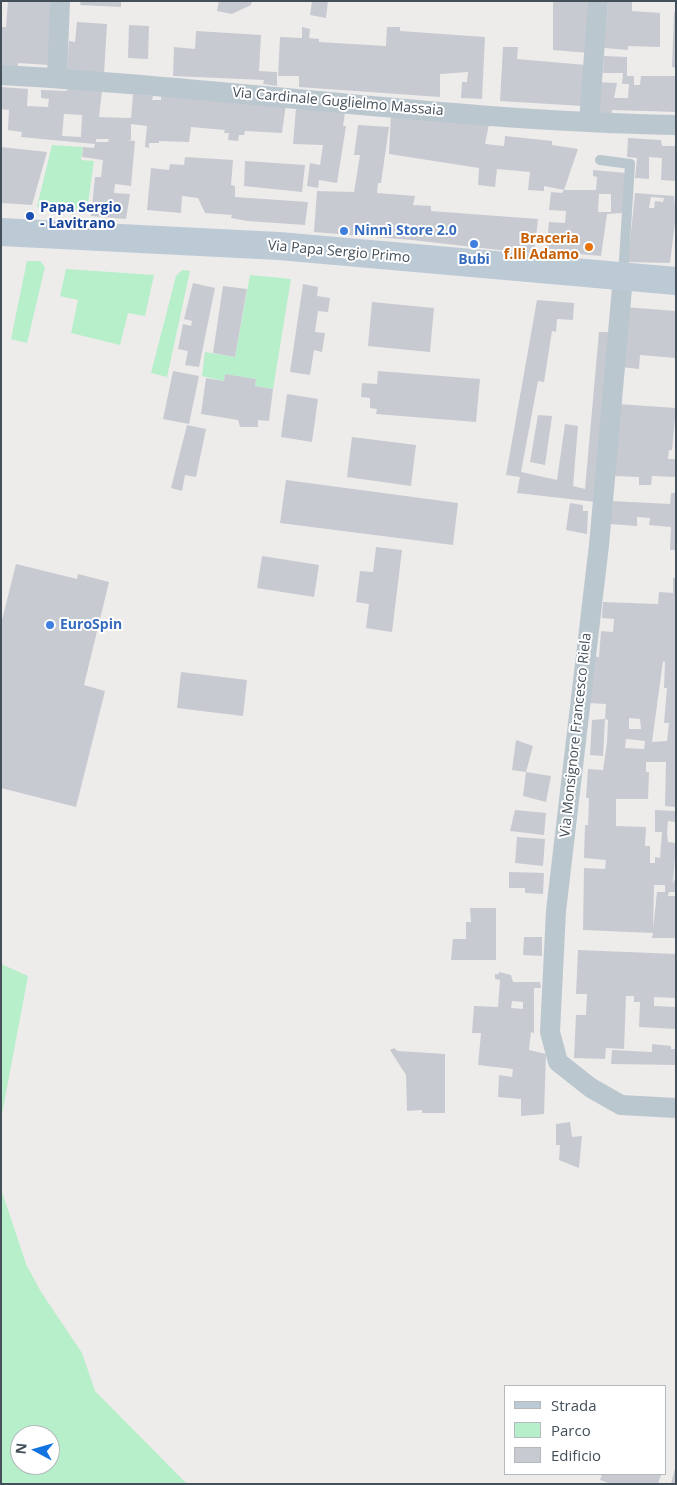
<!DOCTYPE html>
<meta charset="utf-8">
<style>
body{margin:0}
#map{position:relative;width:677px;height:1485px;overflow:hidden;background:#eeebeb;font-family:"Open Sans",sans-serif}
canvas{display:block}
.frame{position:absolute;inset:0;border:2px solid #434f59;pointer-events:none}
.legend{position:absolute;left:504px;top:1385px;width:162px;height:90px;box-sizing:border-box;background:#fff;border:1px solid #b4b9bd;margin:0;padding:6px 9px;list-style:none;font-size:15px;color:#434f59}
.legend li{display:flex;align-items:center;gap:10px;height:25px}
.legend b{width:25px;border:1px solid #b4b9bd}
.north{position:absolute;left:10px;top:1425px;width:50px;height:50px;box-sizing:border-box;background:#fff;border:1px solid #b4b9bd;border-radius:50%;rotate:276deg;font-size:14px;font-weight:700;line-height:20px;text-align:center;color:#434f59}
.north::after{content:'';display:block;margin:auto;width:18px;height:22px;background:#1274e1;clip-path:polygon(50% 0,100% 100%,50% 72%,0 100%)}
</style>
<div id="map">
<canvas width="677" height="1485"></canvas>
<div class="frame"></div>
<ul class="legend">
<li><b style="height:6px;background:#bccad6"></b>Strada</li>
<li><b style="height:14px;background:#b6efca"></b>Parco</li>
<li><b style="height:14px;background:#c8cad1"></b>Edificio</li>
</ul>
<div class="north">N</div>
</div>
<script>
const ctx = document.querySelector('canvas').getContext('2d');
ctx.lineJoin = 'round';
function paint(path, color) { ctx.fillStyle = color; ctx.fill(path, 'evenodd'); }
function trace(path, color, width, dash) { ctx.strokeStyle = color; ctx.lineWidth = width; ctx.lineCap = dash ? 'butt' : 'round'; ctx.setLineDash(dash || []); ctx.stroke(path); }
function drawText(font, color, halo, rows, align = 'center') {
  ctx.font = font + ' "Open Sans",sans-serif'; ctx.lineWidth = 4; ctx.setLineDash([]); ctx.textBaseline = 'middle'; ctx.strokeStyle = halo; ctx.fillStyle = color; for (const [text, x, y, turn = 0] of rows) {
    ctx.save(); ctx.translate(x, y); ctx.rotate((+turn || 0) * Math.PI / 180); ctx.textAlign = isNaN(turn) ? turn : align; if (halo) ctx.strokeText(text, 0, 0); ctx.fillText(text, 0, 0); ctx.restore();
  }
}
paint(new Path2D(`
 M52 145 83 147 81 160 94 161 87 211 37 207Z
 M27 261H40L45 267 27 343 11 339Z
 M66 269 154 275 145 316 128 313 120 345 71 333 78 300 60 296Z
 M182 270 190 271 167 377 151 373 176 276Z
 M250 275 291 279 273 389 255 386 256 379 225 374 224 381 202 376 205 352 235 357Z
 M1 964 28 976 1 1119Z
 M1 1189 26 1264 41 1292 82 1353 95 1391 187 1484H1ZM20 1435H50V1465H20Z`), '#b6efca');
paint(new Path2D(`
 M8 1H52L48 65 18 63V71L1 70V27H6Z
 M81 1H121V7L80 5Z
 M219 1H252L251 5 232 14 217 11Z
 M312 1H328L326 18 310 15Z
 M553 1H593L589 53 553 50Z
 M608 1H632V11L660 13V47L628 46V50L604 48Z
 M674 12H676V68L672 67Z
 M77 22 107 24 104 74 67 72 69 41 75 42Z
 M129 25 149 26 148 59 128 58Z
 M302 27 310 29 309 38 319 39V42L386 46 387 27H400V31L485 37 482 99 461 98 462 82H467L468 72 440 74V97L299 87V76H278L280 37 302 38Z
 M196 31 261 35 259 71 277 72V86L263 84 264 80 173 76 174 47 195 49Z
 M503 47H518L517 59 586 65 583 106 500 101Z
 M604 56 627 57V76H634V85H640L641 76H676V112L612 110 611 118 594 117 596 82 617 83 614 98H628L629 84H622L623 73H603Z
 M68 86 102 91 99 117 131 118 133 94 153 96 152 100H161V96L286 104 282 133 245 131 244 135H239L238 141 228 140 229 133H224L225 130 191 127 189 142 159 141V143H149V148L145 147 147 126 131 124V140H125L135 141 131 186 115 184 114 193 130 194 126 219 91 216 95 177H101L103 160 82 157 83 147 94 148 95 144 21 137 22 132 8 130 9 110 1 109V87L28 89 27 106 48 107 49 99 41 98V90L67 91ZM64 114 82 115 81 137 62 136ZM96 139H109L108 142H96Z
 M296 108 345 112 343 126H346L337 183 319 180 318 188 307 186 310 163 320 165 323 145 293 144Z
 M391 113 489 124 485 144 504 146 505 136 552 141V145L578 149 564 190H596L597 177 593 176V170L626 173 623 213 607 214 601 256 546 251 549 222 565 223 566 211 549 210 551 192 562 193 564 190 544 186V191L528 190 530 172 497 169 495 187 478 185 479 168 389 154ZM599 194H611V212H598Z
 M358 125 389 127 381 183H378L377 193 415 196 413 205 431 206V211L538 219 534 254 412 240 314 232 317 191 354 192 360 155H354Z
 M628 138 661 140 662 146H676V181L661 180 662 158 649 157V179L635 178 637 158 627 157Z
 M1 147 47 152 32 205 1 203Z
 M185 157 233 160 231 185 235 186V197L308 202 305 225 247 221 231 218 232 215 205 213 198 198 182 196 181 213 147 210 151 168 169 170 170 164 184 165Z
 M245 161 305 165 302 192 244 186Z
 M635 193 674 196 676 214 670 263 628 262ZM651 197 664 198 663 202 655 201 654 208H649Z
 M193 283 215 288 199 367 185 365 188 351 178 349 183 324 191 326 192 321 184 319Z
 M303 284 318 287 317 296 330 298 328 312 318 311 315 332 325 333 322 352 314 350 310 375 290 372Z
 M223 286 247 289 235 357 213 353Z
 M537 300 574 303 573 320 557 319 556 332 552 331 544 382 538 381 521 472 557 480 565 424 578 426 573 486 585 489 599 332H611L596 502 517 493 520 477 506 475Z
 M372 302 434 308 430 352 368 346Z
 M625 307 676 311V358L640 355 639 369 621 367Z
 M173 371 199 376 189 424 163 419Z
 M378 371 480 379 476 422 376 414 377 409 370 408V398L361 397 362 383 377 384Z
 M225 374 256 379 255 386 273 389 269 421 258 420V427H240L238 420 201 414 206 378 224 381Z
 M287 394 318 399 312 442 281 437Z
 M618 404 676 408 672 450H669L668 459H676V477L652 476 651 485H639V477L613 476Z
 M538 415 552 416 545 465 530 462Z
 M187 425 206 429 196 477 185 475 182 491 171 488Z
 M352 437 416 445 411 486 347 477Z
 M286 480 458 503 453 545 280 523Z
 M671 493H676V550H670L671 527 649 525 650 518 637 517V526L609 524 611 501 670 504Z
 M570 503 583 505V511H588L587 534 566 530Z
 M376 547 402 550 392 632 366 628 369 604 356 602 360 571 373 572Z
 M262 556 319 565 314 597 257 588Z
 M16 564 77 579 78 574 109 582 84 685 105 691 76 807 1 788V624Z
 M673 578H676V807L665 806 666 762H646V772H649L648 799H616V826L646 827 645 846H650V863H655V857L660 858 662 832H655V810L676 811V822L668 821 667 833 668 842 676 843 673 884 676 876V892H669L668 896H676V938H652L653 933 583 930 584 868 605 869 606 860 584 858 585 825H588L589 798H586L588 769 603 770 607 743 608 720 605 719 606 704 587 703 591 656 599 657 601 631 613 632 614 619 602 618 603 602 658 604 659 592 673 593ZM663 661 665 662 664 688H667L664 723H669L667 741 652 742ZM629 718 640 719 641 729H629ZM626 739 645 741 644 749 625 748ZM654 885H665V892H657L653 929Z
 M181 672 247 680 243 716 177 708Z
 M605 719 603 756 590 755 592 720Z
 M516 740 533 746 526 772 512 770Z
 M526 772 551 776 546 802 523 796Z
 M515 810 546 813 544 835 510 831Z
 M517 837 545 839 543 866 515 863Z
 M509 872 544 873 543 894 525 893V888H509Z
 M470 908H496V960H451L453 939H466V922H471Z
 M524 937H542V956L523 955Z
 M578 950 676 954V998L654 997V1006L676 1007V1029L639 1027 640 1002H634V996H626L624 1049 606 1048 605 1059 574 1058 576 1015H586L587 994H576Z
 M499 972 511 975 513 982H540L541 988H534V1033L531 1032 529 1050 546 1054 544 1114 521 1116V1099L498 1097 499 1075 512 1077 513 1069 478 1065 481 1033H472L474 1006 498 1007 500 980 495 979V974H499ZM512 1001 523 1002V1009L511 1008Z
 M652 1044 671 1046V1049H676V1065L611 1064 612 1050 652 1052Z
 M394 1048 398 1051 445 1054V1113H422V1110L407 1111 406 1075 390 1050Z
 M570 1122 572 1137 582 1136 579 1168 559 1160 560 1145H556V1124Z
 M675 1468 676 1484H671Z
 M602 1474H657L661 1475 658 1484H611L600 1480Z`), '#c8cad1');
trace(new Path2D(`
 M600 160 630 164 623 276`), '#bbc7cf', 10);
trace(new Path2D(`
 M1 75C226 87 450 121 676 125
 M57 78 60 1
 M589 122 598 1
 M623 277 599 545 556 911 550 1032 558 1062 591 1088 621 1105 676 1108`), '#bbc7cf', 20);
trace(new Path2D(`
 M1 232 279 246 676 281`), '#bccad6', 28);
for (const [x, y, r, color] of [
 [30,216,5,"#1a4fb4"],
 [344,231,5,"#3f7fe0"],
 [474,244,5,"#3f7fe0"],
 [589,247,5,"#e8710a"],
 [50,625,5,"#3f7fe0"]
]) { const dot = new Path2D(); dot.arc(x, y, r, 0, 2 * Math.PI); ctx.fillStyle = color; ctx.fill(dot); trace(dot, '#fff', 2); }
drawText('14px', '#434f59', '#fff', [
 ["Via Cardinale Guglielmo Massaia",338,102,5],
 ["Via Papa Sergio Primo",339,252,5],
 ["Via Monsignore Francesco Riela",576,735,-84]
]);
drawText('bold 14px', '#164399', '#fff', [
 ["Papa Sergio",40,208],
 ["- Lavitrano",40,224]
], 'left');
drawText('bold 14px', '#366cbe', '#fff', [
 ["Ninnì Store 2.0",354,231],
 ["Bubi",474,260,"center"],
 ["EuroSpin",60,625]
], 'left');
drawText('bold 14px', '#c56008', '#fff', [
 ["Braceria",579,239],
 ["f.lli Adamo",579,255]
], 'right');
</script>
